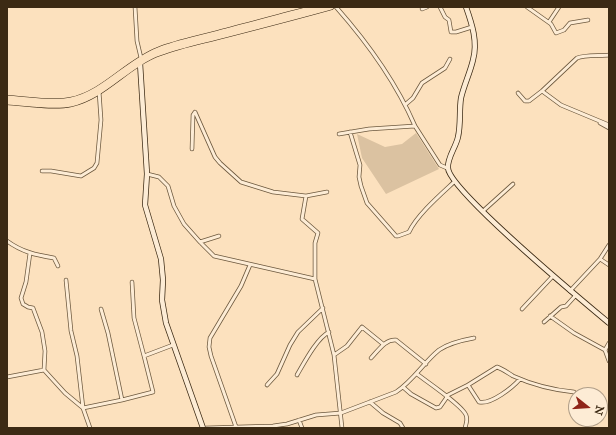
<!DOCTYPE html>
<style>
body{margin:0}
#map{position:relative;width:616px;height:435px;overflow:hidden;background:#fce1be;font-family:"IM FELL Great Primer",serif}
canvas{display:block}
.frame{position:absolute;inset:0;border:8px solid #3c2a14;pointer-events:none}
.north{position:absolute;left:568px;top:387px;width:40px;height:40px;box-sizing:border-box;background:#fdecd5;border:1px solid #b09e88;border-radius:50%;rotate:107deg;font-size:11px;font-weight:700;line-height:16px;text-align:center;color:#3c2a14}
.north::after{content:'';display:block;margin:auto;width:14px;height:18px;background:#8f2418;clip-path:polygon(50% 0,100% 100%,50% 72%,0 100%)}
</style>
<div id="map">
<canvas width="616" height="435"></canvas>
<div class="frame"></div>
<div class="north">N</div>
</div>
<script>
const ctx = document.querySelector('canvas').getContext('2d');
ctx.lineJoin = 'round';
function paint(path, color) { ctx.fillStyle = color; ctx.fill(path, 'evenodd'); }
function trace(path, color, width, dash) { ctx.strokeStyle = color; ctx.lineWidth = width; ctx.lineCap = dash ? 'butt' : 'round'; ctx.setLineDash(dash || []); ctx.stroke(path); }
paint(new Path2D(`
 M416 133 439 169 386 194 362 158 357 134 385 147 402 144Z`), '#dbc2a1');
const street = new Path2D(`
 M135 7 137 41 141 58
 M336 7C367 42 396 82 415 126
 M440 7 445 17 449 20 451 32H456L472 27
 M527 7 551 24 556 33 564 30 570 23 588 20
 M422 9 427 7
 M549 22 559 7
 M542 91 561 105 609 125
 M518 93 525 101H529L542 91 577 58C584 55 600 56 609 55
 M406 104 413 98 422 83 445 68 450 59
 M600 123 609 128
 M350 132 360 165 359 177 361 186 367 203 396 236H398L409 232C417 215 440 195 454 182
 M339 134 369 129 415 126 438 162 440 165 447 168
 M192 149 193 115 195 112 215 157 220 163 241 182 273 192 306 196 327 192
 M42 171H51L81 176 94 168 97 163 101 120 99 91
 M147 174 159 177 168 186 174 206 184 224 200 242
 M306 196 302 219 318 233 315 243V279L334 355 342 428
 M483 211 513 184
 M219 236 200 242 214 256 315 279
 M7 241C22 252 36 255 54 258L58 266
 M30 253 26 282 21 298 23 304 28 307 33 308 42 332 45 351 44 370
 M600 259 609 265
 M66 280 71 331 77 356 83 408 90 428
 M132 282 134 318 144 356
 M570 291 600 259 609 245
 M101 309 108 333 122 400
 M522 309 553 276
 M550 316 574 333 605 350
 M544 322 561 307 566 306 576 295
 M609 343 605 350 609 361
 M334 355 347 346 362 327 383 344
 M371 358C378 351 385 339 396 340L426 364
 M417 374C427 382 462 405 466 415 468 420 466 424 465 428
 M297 375C304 363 317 338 329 332
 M7 377 44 370 65 393 83 408 122 400 153 392 144 356 173 345
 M267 385 277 374 290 345 298 332 323 308
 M468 385 479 402C491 405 513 387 520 379
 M403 387 411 394 436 408 440 407 447 397
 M446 396 468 385 497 367C503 369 508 373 513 376 533 385 553 390 574 392
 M370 402 383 413 400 423 403 428
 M299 420 302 428
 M236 427 211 356 209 347 210 338 241 286 250 265
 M206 428 273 426 287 424 316 415 341 413 396 392C414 380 423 363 439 350 449 343 463 340 474 338`);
const secondary = new Path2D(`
 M466 7C472 24 478 42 473 60 470 73 464 85 461 98 459 111 461 124 458 137 456 147 447 158 448 168 449 190 585 303 609 323
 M140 63 147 174 145 205 161 259 163 280 162 300 166 323 203 428`);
const primary = new Path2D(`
 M7 98C25 99 54 104 71 100 104 93 127 62 158 50 178 42 201 38 222 32 254 24 285 15 317 7
 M7 102C26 103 53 108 71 104 104 97 128 64 160 53 181 45 203 41 225 35 260 26 295 17 331 7`);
trace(street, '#6c583e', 4.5);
trace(secondary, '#3c2a14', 6);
trace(primary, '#3c2a14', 6);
trace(street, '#fdecd5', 3);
trace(secondary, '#fdecd5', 4.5);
trace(primary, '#fce1be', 5);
</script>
